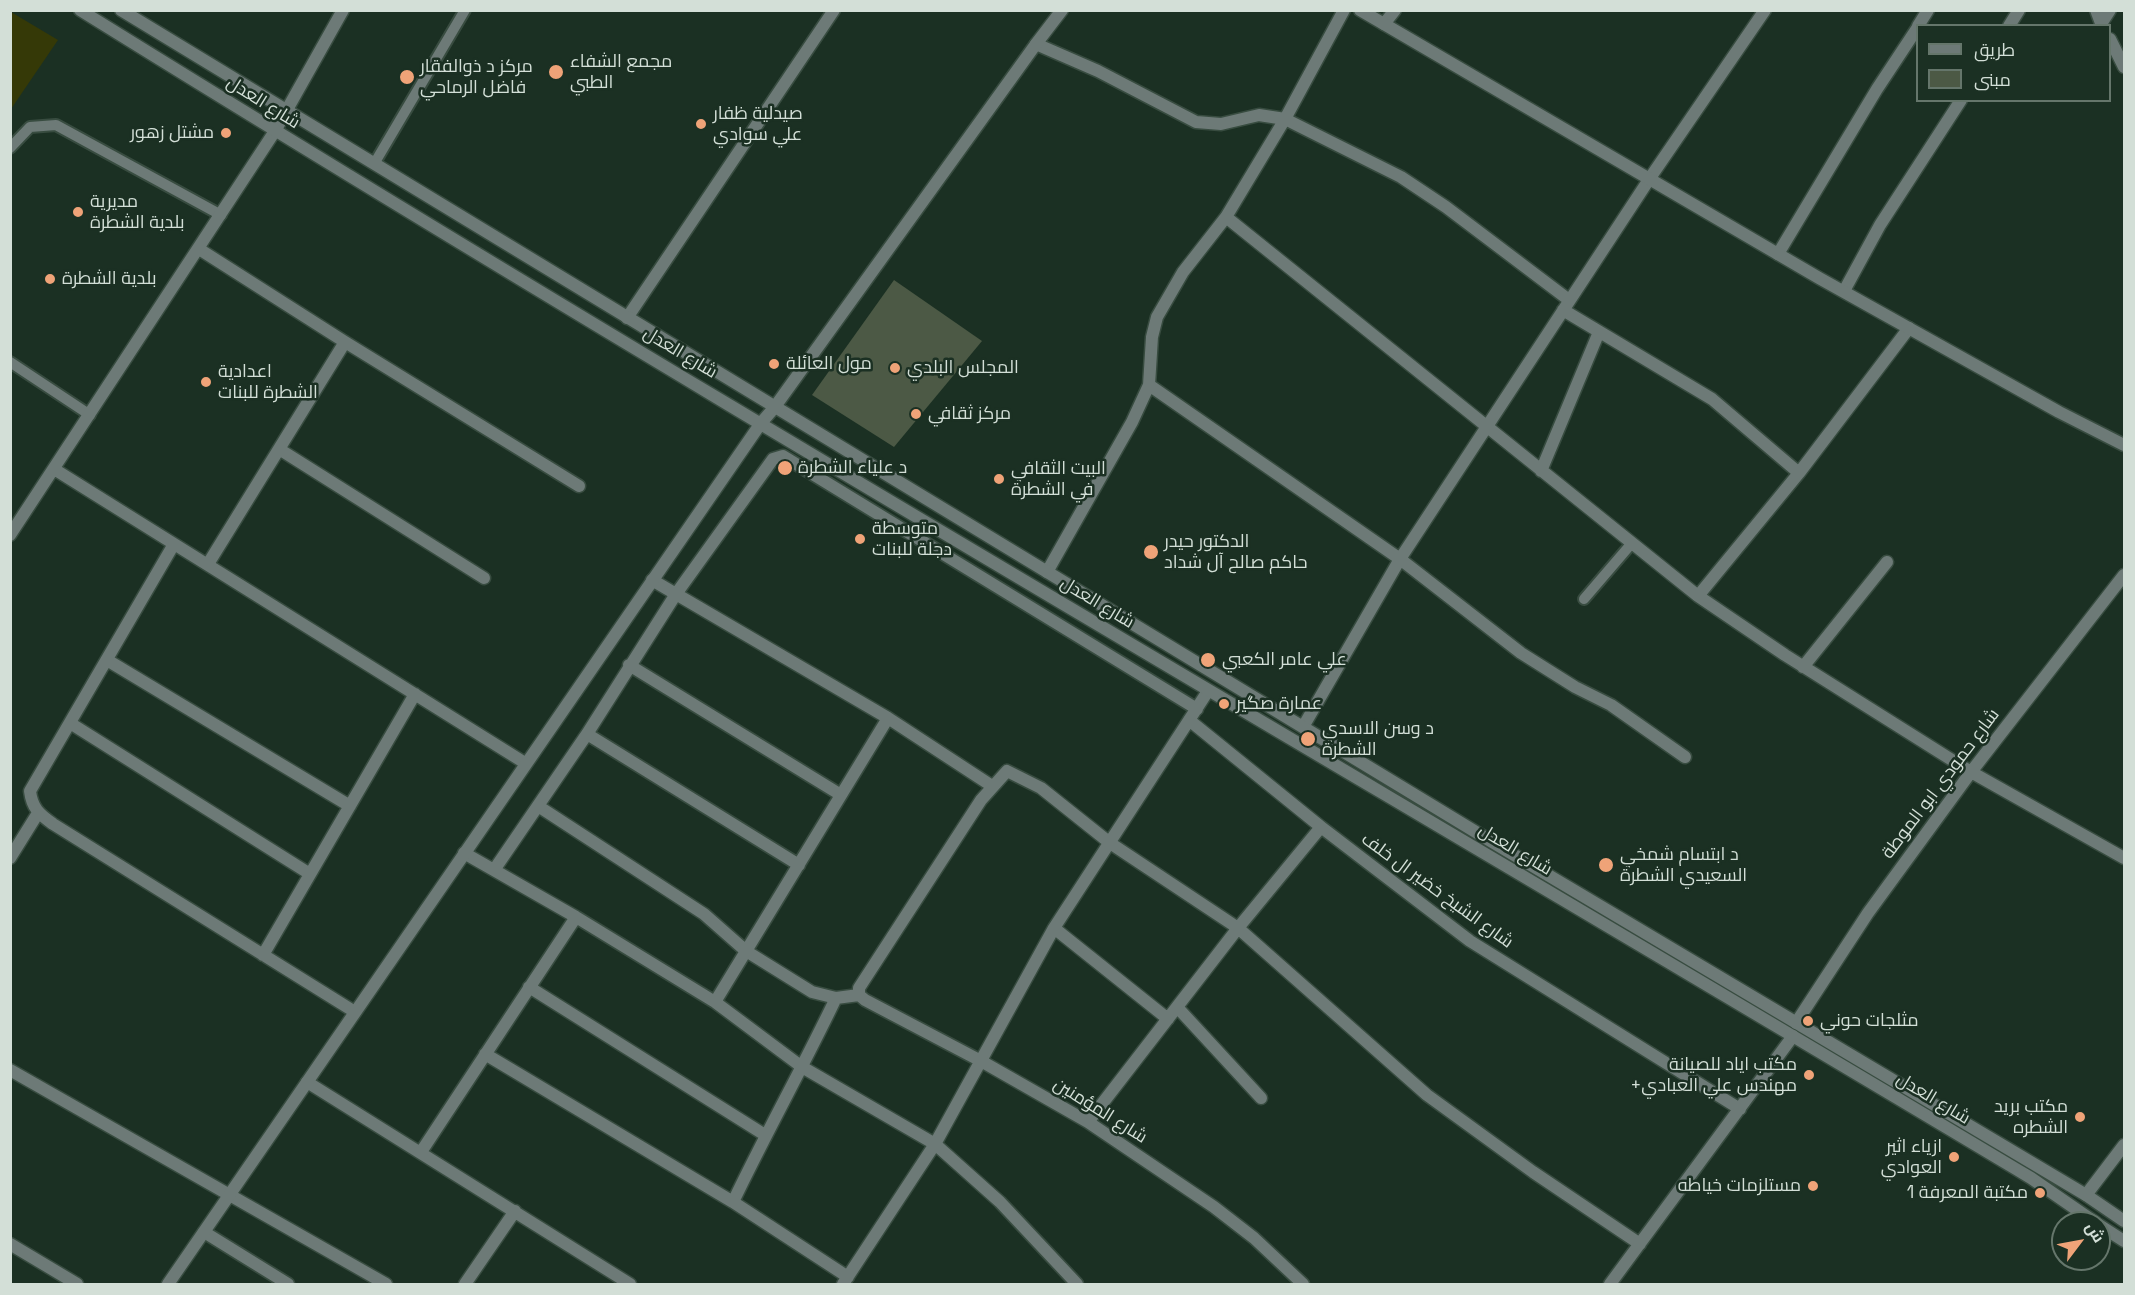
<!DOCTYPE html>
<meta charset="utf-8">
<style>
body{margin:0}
#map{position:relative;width:2135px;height:1295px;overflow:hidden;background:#1b3023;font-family:"Space Grotesk",Cairo,sans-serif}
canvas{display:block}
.frame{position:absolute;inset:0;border:12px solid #d3dfd7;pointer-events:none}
.legend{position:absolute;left:1916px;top:24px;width:195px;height:78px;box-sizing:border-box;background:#1b3023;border:2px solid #65766b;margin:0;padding:8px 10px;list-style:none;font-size:18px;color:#d3dfd7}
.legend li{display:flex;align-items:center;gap:12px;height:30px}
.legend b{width:30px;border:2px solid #65766b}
.north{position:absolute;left:2051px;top:1211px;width:60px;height:60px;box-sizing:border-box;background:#1b3023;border:2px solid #65766b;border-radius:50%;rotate:58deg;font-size:16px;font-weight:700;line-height:24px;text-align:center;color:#d3dfd7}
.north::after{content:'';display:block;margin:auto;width:21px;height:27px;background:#efa378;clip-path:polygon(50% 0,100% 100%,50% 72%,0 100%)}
</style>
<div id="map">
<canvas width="2135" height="1295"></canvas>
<div class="frame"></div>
<ul class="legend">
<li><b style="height:8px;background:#6d7a77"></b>طريق</li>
<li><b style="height:16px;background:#4c5945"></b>مبنى</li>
</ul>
<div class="north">ش</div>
</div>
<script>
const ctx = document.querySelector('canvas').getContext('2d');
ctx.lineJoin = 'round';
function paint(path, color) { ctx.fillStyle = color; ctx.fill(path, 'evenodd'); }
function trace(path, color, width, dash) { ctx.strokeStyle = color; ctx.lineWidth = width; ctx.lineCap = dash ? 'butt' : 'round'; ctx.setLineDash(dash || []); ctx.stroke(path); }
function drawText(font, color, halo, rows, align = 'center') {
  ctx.font = font + ' "Space Grotesk",Cairo,sans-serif'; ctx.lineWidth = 5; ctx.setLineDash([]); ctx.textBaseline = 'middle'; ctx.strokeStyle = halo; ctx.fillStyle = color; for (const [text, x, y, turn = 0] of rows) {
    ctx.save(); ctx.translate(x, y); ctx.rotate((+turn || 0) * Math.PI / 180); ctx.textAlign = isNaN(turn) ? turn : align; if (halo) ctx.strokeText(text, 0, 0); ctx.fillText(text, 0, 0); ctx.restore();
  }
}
paint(new Path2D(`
 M11 12 58 40 11 109Z`), '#353907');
paint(new Path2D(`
 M894 280 982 341 894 447 812 395Z`), '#4c5945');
const service = new Path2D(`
 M10 148 30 127 56 125 221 215
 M374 164 465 10
 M10 362 90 415
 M1584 599 1632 543`);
const minor = new Path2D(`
 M2096 10 2102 26
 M1384 24 1395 10
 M2101 24 2110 10
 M1918 26 1928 10
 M2009 26 2019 10
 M2110 39 2124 67
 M1036 44 1098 71 1196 122 1221 124 1259 115 1285 119 1401 177 1446 207 1569 300
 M1226 217 1698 596 1785 655 1971 772 2124 858
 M199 249 345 342 579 486
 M1778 254 1877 89 1918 27
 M1844 291 1880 225 1961 100
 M1563 310 1712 399 1799 473
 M627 318 834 10
 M1149 385 1400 559 1521 653 1575 687 1611 705 1685 757
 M279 449 484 578
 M54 469 525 763
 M1541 471 1599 332
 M10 535 275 131 343 10
 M174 544 30 791C32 808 39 814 53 824L355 1012
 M208 564 345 342
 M1047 572 1132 422 1149 385 1152 337 1157 317 1183 272 1226 217 1285 119 1344 10
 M652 580 888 718 992 786
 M1698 596 1799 473 1909 328
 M107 660 350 806
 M629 665 841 795
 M1803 667 1887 562
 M1189 720 1321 827 1470 941 1740 1109
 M70 723 310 874
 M1303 727 1400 559 1650 178 1765 10
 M587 734 799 865
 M538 806 704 914 746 951 812 992 836 998 859 995
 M464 853 576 917 715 1002 802 1067 935 1144 1000 1202 1077 1284
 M10 858 38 813
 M494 870 587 734 676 594 773 459 783 456 1197 709
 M1054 928 1168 1019
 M263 955 415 694
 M529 987 765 1135
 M859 995V988L981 800 1007 771 1041 788 1110 843 1238 928 1427 1095 1533 1172 1640 1244
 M859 995 865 1000 981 1061 1088 1122 1214 1207 1254 1238 1303 1284
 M715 1002 888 718
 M1177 1007 1261 1098
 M1796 1023 1868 913 1971 772 2124 575
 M485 1054 733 1202 848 1277
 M10 1070 386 1284
 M307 1082 630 1284
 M1088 1122 1238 928 1321 827
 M421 1152 576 917
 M2086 1195 2124 1145
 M733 1202C766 1133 803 1067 836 998
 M204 1232 288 1284
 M10 1244 77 1284
 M465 1284 515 1211
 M843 1284 935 1144 1054 928 1208 691
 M1610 1284 1793 1036`);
const tertiary = new Path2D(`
 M80 10C724 410 1381 789 2031 1178L2096 1223
 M121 10 1489 840 2086 1195 2124 1221
 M1360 10 1819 278 2059 412 2124 445
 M2099 1225 2124 1241
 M168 1284 761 423 774 408 1036 44 1062 10`);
trace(service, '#384c40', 14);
trace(minor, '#384c40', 15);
trace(tertiary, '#384c40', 15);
trace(service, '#6d7a77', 10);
trace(minor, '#6d7a77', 12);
trace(tertiary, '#6d7a77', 12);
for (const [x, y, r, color] of [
 [556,72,8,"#efa378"],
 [407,77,8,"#efa378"],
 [701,124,6,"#efa378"],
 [226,133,6,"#efa378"],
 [78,212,6,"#efa378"],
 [50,279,6,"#efa378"],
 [774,364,6,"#efa378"],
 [895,368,6,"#efa378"],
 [206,382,6,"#efa378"],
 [916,414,6,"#efa378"],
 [785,468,8,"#efa378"],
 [999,479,6,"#efa378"],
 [860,539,6,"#efa378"],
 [1151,552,8,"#efa378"],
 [1208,660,8,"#efa378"],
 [1224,704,6,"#efa378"],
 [1308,739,8,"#efa378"],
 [1606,865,8,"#efa378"],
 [1808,1021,6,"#efa378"],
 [1809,1075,6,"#efa378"],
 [2080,1117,6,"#efa378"],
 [1954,1157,6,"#efa378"],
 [1813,1186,6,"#efa378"],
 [2040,1193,6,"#efa378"]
]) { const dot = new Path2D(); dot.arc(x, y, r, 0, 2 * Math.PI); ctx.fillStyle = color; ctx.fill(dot); trace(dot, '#1b3023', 2); }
drawText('18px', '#d3dfd7', '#1b3023', [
 ["مجمع الشفاء",570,62],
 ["الطبي",570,83],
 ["مركز د ذوالفقار",420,67],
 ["فاضل الرماحي",420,88],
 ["صيدلية ظفار",713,114],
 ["علي سوادي",713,135],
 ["مشتل زهور",214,133,"right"],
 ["مديرية",90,202],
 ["بلدية الشطرة",90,223],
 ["بلدية الشطرة",62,279],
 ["مول العائلة",786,364],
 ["المجلس البلدي",907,368],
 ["اعدادية",218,372],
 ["الشطرة للبنات",218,393],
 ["مركز ثقافي",928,414],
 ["د علياء الشطرة",798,468],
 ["البيت الثقافي",1011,469],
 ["في الشطرة",1011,490],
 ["متوسطة",872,529],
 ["دجلة للبنات",872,550],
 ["الدكتور حيدر",1164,542],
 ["حاكم صالح آل شداد",1164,563],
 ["علي عامر الكعبي",1222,660],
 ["عمارة صگير",1236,704],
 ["د وسن الاسدي",1322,729],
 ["الشطرة",1322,750],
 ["د ابتسام شمخي",1620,855],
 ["السعيدي الشطرة",1620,876],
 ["مثلجات حوني",1820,1021],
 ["مكتب اياد للصيانة",1797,1065,"right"],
 ["+مهندس علي العبادي",1797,1086,"right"],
 ["مكتب بريد",2068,1107,"right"],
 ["الشطره",2068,1128,"right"],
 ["ازياء اثير",1942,1147,"right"],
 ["العوادي",1942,1168,"right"],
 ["مستلزمات خياطه",1801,1186,"right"],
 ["مكتبة المعرفة 1",2028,1193,"right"]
], 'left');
drawText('18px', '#d3dfd7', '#1b3023', [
 ["شارع العدل",263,103,32],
 ["شارع العدل",680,353,31],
 ["شارع العدل",1097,603,31],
 ["شارع حمودي ابو الموطة",1941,784,-53],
 ["شارع العدل",1515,850,31],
 ["شارع الشيخ خضير ال خلف",1437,891,36],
 ["شارع العدل",1933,1099,31],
 ["شارع المؤمنين",1100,1111,32]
]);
</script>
